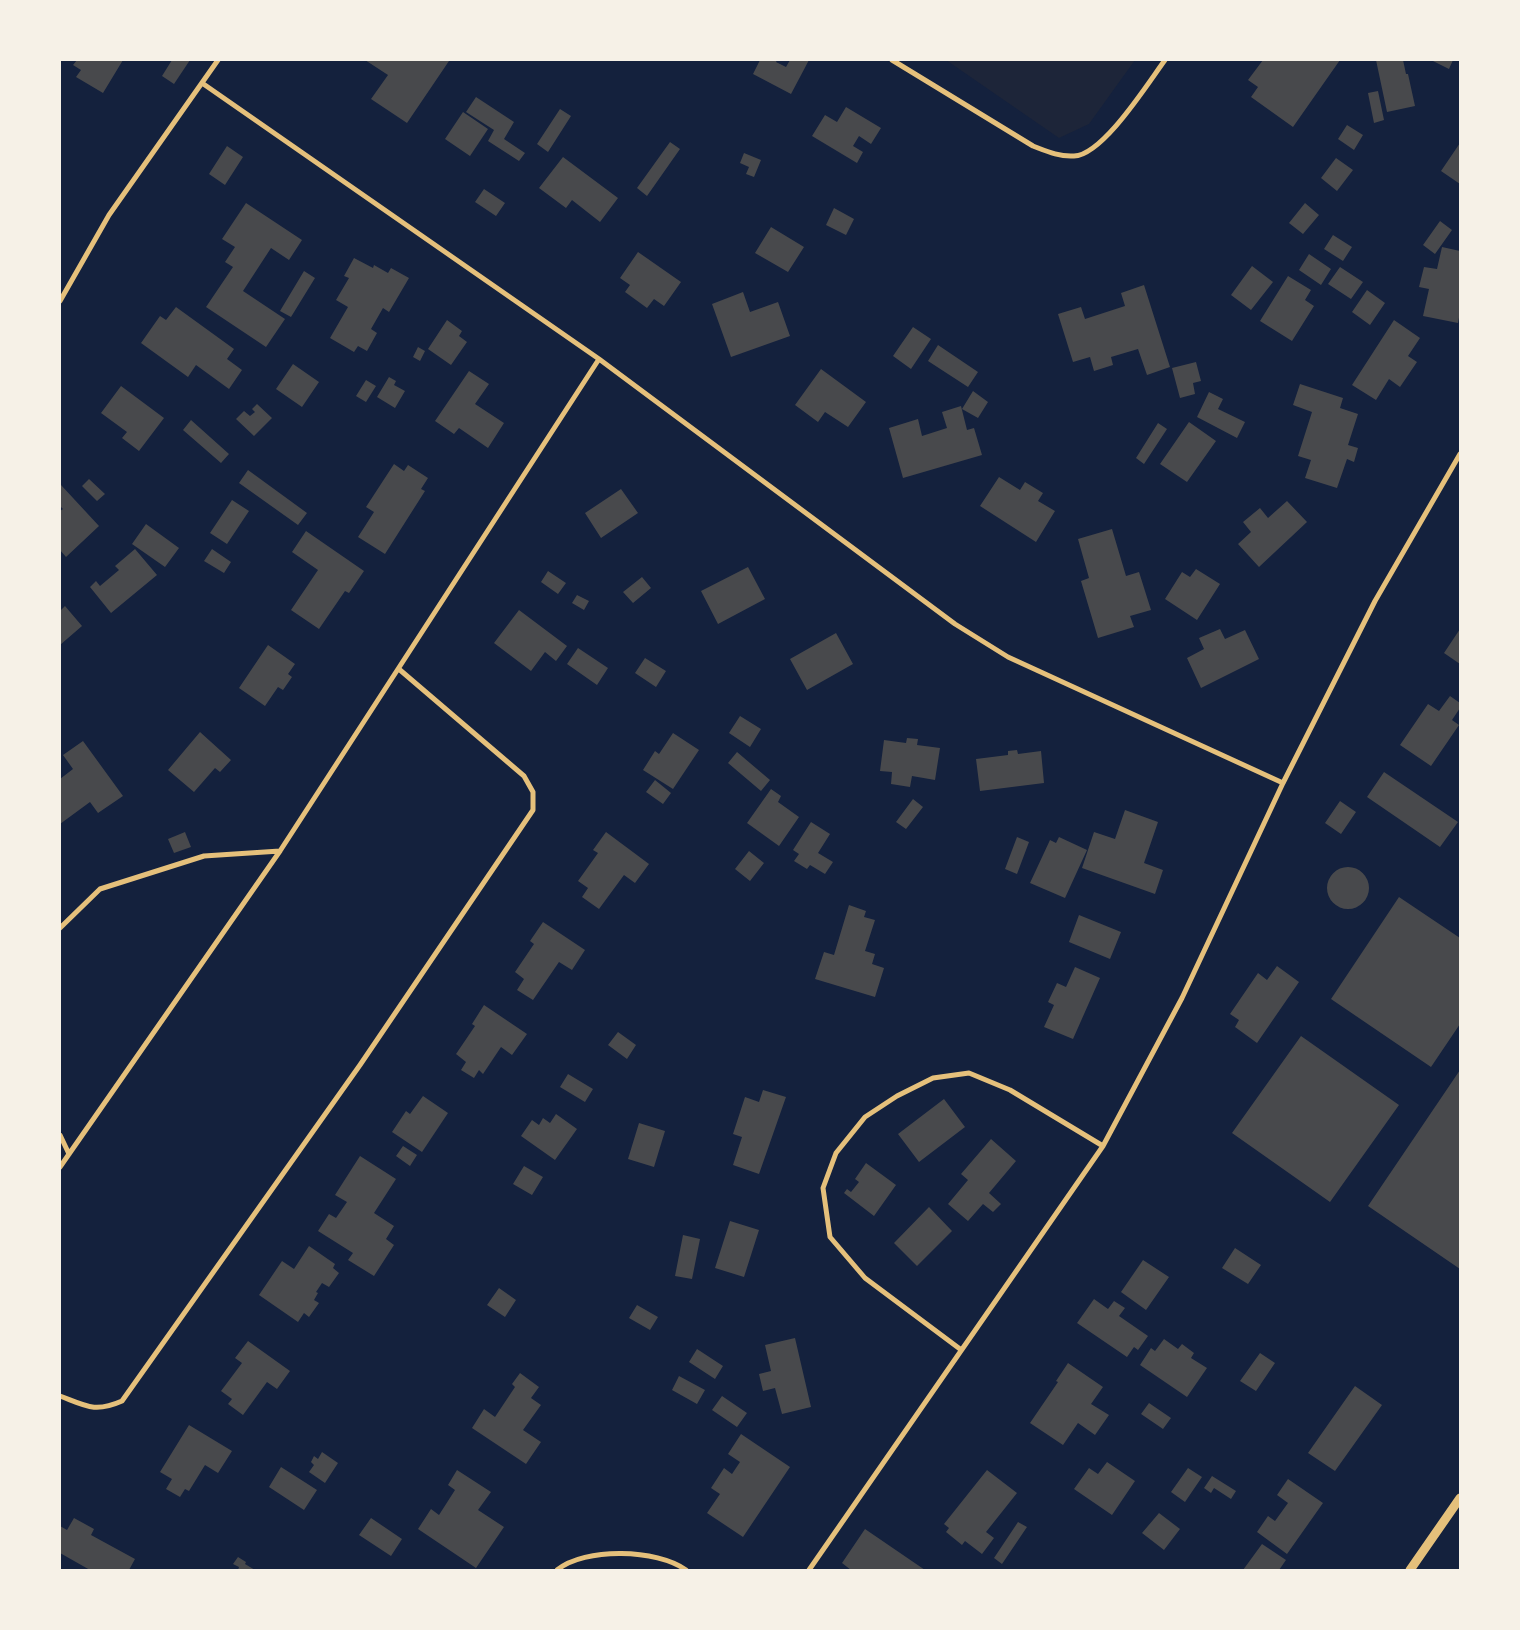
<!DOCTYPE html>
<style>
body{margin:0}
#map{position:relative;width:1520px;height:1630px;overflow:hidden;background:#14213d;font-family:Literata,serif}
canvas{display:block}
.frame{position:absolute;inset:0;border:61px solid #f6f1e7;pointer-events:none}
</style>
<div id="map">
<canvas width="1520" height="1630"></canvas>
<div class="frame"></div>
</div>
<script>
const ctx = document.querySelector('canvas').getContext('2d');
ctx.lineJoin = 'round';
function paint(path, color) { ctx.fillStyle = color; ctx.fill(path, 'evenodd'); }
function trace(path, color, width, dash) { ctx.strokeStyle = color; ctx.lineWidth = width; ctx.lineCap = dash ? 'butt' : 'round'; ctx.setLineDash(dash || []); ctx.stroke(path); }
paint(new Path2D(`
 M946 60H1135L1089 124 1059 138Z`), '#1d2539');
paint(new Path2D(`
 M77 60H123L103 93 76 77 81 70 73 65Z
 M172 60H190L174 84 162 76Z
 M365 60H448L449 61 407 123 371 99 388 75Z
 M760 60H777L776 62 786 67 790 60H809L791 94 753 74Z
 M1263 60H1340L1293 127 1251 97 1258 87 1248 80Z
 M1376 60H1403L1406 74H1408L1415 106 1387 112Z
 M1431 60H1453L1449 69Z
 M1378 91 1384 120 1374 123 1368 93Z
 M476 97 514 122 504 139 525 153 519 161 488 141 494 130 466 112Z
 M846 107 881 128 871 144 859 136 853 146 863 152 857 163 812 136 825 115 837 122Z
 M560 109 571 116 548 152 537 144Z
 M463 112 488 129 470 156 445 139Z
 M1347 125 1363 135 1354 150 1338 139Z
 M670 142 680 149 647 196 637 188Z
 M1460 143V184L1441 171Z
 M227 146 243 157 225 185 209 174Z
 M744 153 761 160 754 177 746 174 749 167 740 163Z
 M563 157 618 198 600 222 572 200 566 208 539 188Z
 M1336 158 1353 170 1337 191 1321 178Z
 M484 189 505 203 496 216 475 202Z
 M246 203 302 240 289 260 271 248 243 291 285 319 266 347 206 307 233 267 225 262 235 247 222 239Z
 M1305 203 1319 215 1303 234 1289 223Z
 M834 208 854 219 846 235 826 225Z
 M1440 221 1452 230 1435 254 1423 245Z
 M771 227 804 247 788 272 755 253Z
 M1333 235 1352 247 1343 261 1324 249Z
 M1442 247 1460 251V312L1458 323 1423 316 1429 289 1419 287 1424 267 1437 269Z
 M638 252 681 282 664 306 654 299 647 308 625 292 630 285 620 278Z
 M1309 254 1331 269 1321 285 1299 270Z
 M354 258 373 268 374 265 388 273 391 268 409 278 389 312 383 308 371 329 377 333 367 351 358 346 354 352 330 338 348 307 336 300 349 278 344 276Z
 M1252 266 1273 282 1251 310 1231 295Z
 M1340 267 1363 282 1351 299 1328 284Z
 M304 271 315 278 291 317 280 311Z
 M1288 276 1311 290 1305 300 1314 306 1292 341 1260 321Z
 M1144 285 1170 367 1147 375 1138 349 1111 357 1113 365 1094 371 1090 357 1073 362 1058 314 1081 307 1085 319 1125 306 1121 293Z
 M1367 290 1385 303 1370 325 1352 312Z
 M743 292 750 312 778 302 790 336 731 357 712 304Z
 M176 307 234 349 227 359 242 370 229 389 196 365 188 377 141 343 160 316 166 320Z
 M447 320 462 331 459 336 467 342 451 365 428 349Z
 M1394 320 1420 338 1408 356 1417 362 1400 387 1389 379 1376 400 1352 385Z
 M913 327 931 339 911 369 893 356Z
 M938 345 978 372 968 387 928 361Z
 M418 347 425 351 420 361 413 357Z
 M1196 362 1201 381 1193 383 1195 394 1180 398 1172 368Z
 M293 364 319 382 302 407 276 389Z
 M821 369 866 402 848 427 825 412 818 422 795 405Z
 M469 371 489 384 475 404 504 423 488 448 459 428 454 434 435 421Z
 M389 377 396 381 394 385 405 391 395 408 377 397Z
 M366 380 376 386 366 402 356 396Z
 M1300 384 1343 398 1340 408 1358 414 1348 445 1358 448 1354 462 1347 459 1337 488 1305 478 1311 460 1298 456 1312 412 1293 405Z
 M121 386 164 418 139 451 122 438 127 432 101 413Z
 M973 391 988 402 978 418 962 409Z
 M1209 392 1223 399 1218 409 1245 422 1237 438 1197 417Z
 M257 404 272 418 254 436 236 419 244 411 250 416 255 412 252 409Z
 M961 406 967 430 974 428 982 455 903 478 889 428 918 419 922 436 947 428 942 412Z
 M191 420 229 454 221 463 183 430Z
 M1189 422 1216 441 1187 482 1160 464Z
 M1158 423 1167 429 1144 464 1136 458Z
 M394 464 404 471 408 465 428 478 421 489 425 491 385 554 358 537 374 512 366 507Z
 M248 470 307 513 298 525 239 483Z
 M999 477 1020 490 1025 482 1043 493 1038 501 1055 511 1036 542 980 506Z
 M89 479 105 494 97 501 82 486Z
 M61 485 99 526 66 557 60 550V511L63 509 60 506Z
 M621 489 638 513 601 538 585 513Z
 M232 500 249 511 227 544 210 533Z
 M1287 501 1307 522 1259 567 1238 544 1251 532 1243 522 1260 508 1268 518Z
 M146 524 179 548 165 567 132 544Z
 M1112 529 1126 576 1139 572 1151 610 1130 616 1134 627 1098 638 1081 581 1089 578 1078 539Z
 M306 531 364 571 349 593 345 591 319 629 291 610 318 570 292 552Z
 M135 549 157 575 111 613 90 587 96 581 100 586 119 570 115 566Z
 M212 549 231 562 224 573 204 561Z
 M748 567 765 599 718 624 701 591Z
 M1196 569 1220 584 1197 620 1165 599 1182 572 1190 577Z
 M548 571 566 583 558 594 541 582Z
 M642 577 651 588 633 603 623 592Z
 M577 595 589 601 584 610 572 603Z
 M65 606 82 626 60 645V611Z
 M519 610 567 646 556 661 545 652 531 671 494 643Z
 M1220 629 1225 639 1245 630 1259 659 1201 688 1187 658 1204 649 1199 638Z
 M1460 629V664L1444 653Z
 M836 633 853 664 807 690 790 659Z
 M268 645 295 664 288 674 292 677 283 690 278 687 265 706 239 688Z
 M578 648 608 668 597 685 567 664Z
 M645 658 666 671 656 687 635 673Z
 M1450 696 1460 703V708L1452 720 1459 725 1431 766 1400 745 1428 704 1439 711Z
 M740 716 761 729 750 747 729 733Z
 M200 732 231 760 220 772 215 768 194 792 168 770Z
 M673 733 699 750 673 789 643 770 655 751 659 754Z
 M907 738 918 739 917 745 940 748 935 780 912 776 910 787 891 784 892 772 880 771 884 740 906 743Z
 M83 741 123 796 98 813 90 802 60 824V779L73 769 63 755Z
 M1017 750 1018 754 1041 751 1044 783 980 791 976 759 1008 755V751Z
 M737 752 770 780 761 791 728 763Z
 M1384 772 1458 822 1440 847 1367 797Z
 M655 780 671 793 663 804 646 792Z
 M771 789 781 796 778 802 799 817 779 846 747 823Z
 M913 799 923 807 906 829 896 822Z
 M1340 801 1356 812 1341 834 1325 823Z
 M1125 810 1158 822 1144 863 1163 870 1155 894 1082 868 1094 832 1115 839Z
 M811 822 830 834 818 853 833 862 825 874 810 865 807 869 794 861 799 854 793 850Z
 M185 832 191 847 174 853 168 839Z
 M606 832 649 864 635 883 624 875 599 909 582 897 588 888 578 881 598 853 593 850Z
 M1017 837 1029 842 1017 874 1005 869Z
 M1059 837 1087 850 1065 898 1030 883 1050 840 1056 843Z
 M749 851 764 863 750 881 735 869Z
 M1327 888a21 21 0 1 1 42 0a21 21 0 1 1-42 0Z
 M1399 897 1460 938V1024L1431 1067 1331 999Z
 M849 905 866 911 864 917 875 920 865 951 875 954 872 964 884 968 875 997 815 979 824 952 834 955Z
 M1079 915 1121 932 1110 959 1069 942Z
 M543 922 585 950 572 970 559 962 533 1000 517 990 524 979 515 972 534 944 530 941Z
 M1277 966 1299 982 1257 1043 1235 1027 1239 1020 1230 1014 1258 973 1267 980Z
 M1075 967 1100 978 1073 1039 1044 1027 1054 1005 1048 1002 1057 983 1066 987Z
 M484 1005 527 1034 512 1055 501 1047 483 1074 479 1070 474 1078 461 1070 466 1062 456 1054 475 1026 472 1024Z
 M618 1032 636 1045 627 1059 608 1045Z
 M1301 1036 1399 1105 1330 1202 1232 1133Z
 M1460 1070V1269L1368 1206Z
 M568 1074 593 1089 585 1102 560 1087Z
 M763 1090 786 1097 759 1174 733 1165 742 1137 733 1134 745 1097 759 1102Z
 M423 1096 448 1113 422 1152 392 1132 406 1111 410 1114Z
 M944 1099 965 1127 919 1162 898 1134Z
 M556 1114 577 1129 555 1160 521 1136 532 1120 539 1125 543 1118 550 1123Z
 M639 1123 665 1131 654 1167 628 1159Z
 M991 1139 1016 1161 989 1193 1001 1204 993 1212 983 1204 968 1221 948 1204 968 1180 961 1174Z
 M403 1146 417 1155 410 1166 396 1156Z
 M360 1156 396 1179 374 1213 394 1226 386 1239 394 1245 374 1276 348 1260 353 1253 318 1231 329 1214 336 1218 347 1202 335 1195Z
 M866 1163 896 1185 874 1216 844 1193 847 1189 851 1192 859 1182 855 1179Z
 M524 1166 543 1177 532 1195 513 1184Z
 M929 1207 952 1231 917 1266 894 1243Z
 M730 1221 759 1230 744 1277 715 1268Z
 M683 1235 700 1239 692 1279 675 1276Z
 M309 1246 335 1264 333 1268 339 1273 329 1287 322 1283 316 1292 318 1293 314 1300 319 1303 309 1317 304 1313 298 1322 259 1295 282 1261 294 1269Z
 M1235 1248 1261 1265 1248 1284 1222 1268Z
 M1143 1260 1169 1277 1146 1310 1121 1292Z
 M499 1288 516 1300 505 1317 487 1305Z
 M1094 1299 1108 1309 1114 1301 1125 1308 1119 1316 1148 1336 1138 1350 1134 1347 1127 1357 1077 1323Z
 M637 1305 658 1317 650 1330 629 1318Z
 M795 1338 811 1407 782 1414 775 1388 763 1391 759 1374 771 1371 765 1345Z
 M1164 1339 1178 1349 1182 1344 1194 1353 1191 1358 1207 1368 1187 1397 1140 1365 1151 1348 1155 1351Z
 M248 1341 290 1371 277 1389 267 1382 243 1415 228 1404 232 1399 221 1391 242 1363 235 1358Z
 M697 1349 723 1366 715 1379 689 1362Z
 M1260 1353 1275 1363 1256 1391 1240 1381Z
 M1068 1363 1103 1387 1091 1404 1109 1415 1095 1435 1078 1423 1063 1445 1030 1423 1058 1382 1056 1381Z
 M520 1373 539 1387 531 1398 541 1405 523 1430 541 1442 526 1464 472 1428 484 1409 495 1417 515 1387 512 1384Z
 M679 1376 705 1390 697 1404 672 1390Z
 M1355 1386 1382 1405 1335 1471 1308 1453Z
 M722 1396 747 1413 737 1427 712 1410Z
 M1149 1403 1171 1418 1163 1429 1141 1414Z
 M189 1425 232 1451 218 1473 205 1465 189 1491 185 1489 180 1497 166 1489 172 1479 160 1472Z
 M741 1434 790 1467 743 1537 707 1513 720 1494 711 1488 724 1468 732 1474 740 1462 728 1454Z
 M322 1452 338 1463 325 1483 309 1472 314 1465 311 1462 314 1456 318 1459Z
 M1107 1462 1135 1481 1112 1515 1074 1489 1089 1468 1098 1474Z
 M281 1467 317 1490 304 1510 269 1487Z
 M1188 1468 1202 1477 1185 1502 1171 1492Z
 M457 1470 491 1492 478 1510 504 1527 476 1568 418 1529 431 1509 439 1515 455 1490 448 1485Z
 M987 1470 1017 1493 986 1532 994 1538 982 1554 965 1541 962 1545 946 1532 949 1528 944 1524Z
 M1212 1476 1236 1491 1231 1499 1214 1488 1211 1493 1204 1488Z
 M1288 1479 1323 1503 1287 1554 1257 1532 1268 1516 1275 1521 1288 1503 1277 1495Z
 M1159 1513 1180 1529 1164 1550 1142 1533Z
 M74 1518 94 1529 91 1535 135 1559 129 1570H90L60 1553V1526L67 1530Z
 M371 1518 402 1539 391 1556 359 1535Z
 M1018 1522 1027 1527 1002 1564 994 1558Z
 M865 1529 925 1570H851L842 1563Z
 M1262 1544 1286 1560 1279 1570H1243Z
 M238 1557 246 1562 245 1564 255 1570H238L239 1567 233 1564Z`), '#48494c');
trace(new Path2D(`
 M892 60 1033 146C1046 151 1059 157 1074 156 1103 155 1148 83 1165 60
 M202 83 599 359 955 624 1008 657 1283 783
 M60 301 109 215 218 60
 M60 928 100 889 204 856 280 851
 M60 1135 69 1154
 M60 1167 280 851 599 359
 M960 1349 865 1278 830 1237 823 1188 836 1153 865 1117 897 1096 933 1078 969 1073 1010 1090 1103 1146
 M60 1396C86 1406 95 1413 122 1401L360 1065 533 810V792L524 776 400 670
 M557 1570C585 1547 657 1549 686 1570
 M809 1570 1103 1146 1182 998 1283 783 1375 601 1460 454`), '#e5c07b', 5);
trace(new Path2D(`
 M1410 1570 1460 1498`), '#e5c07b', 9);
</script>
